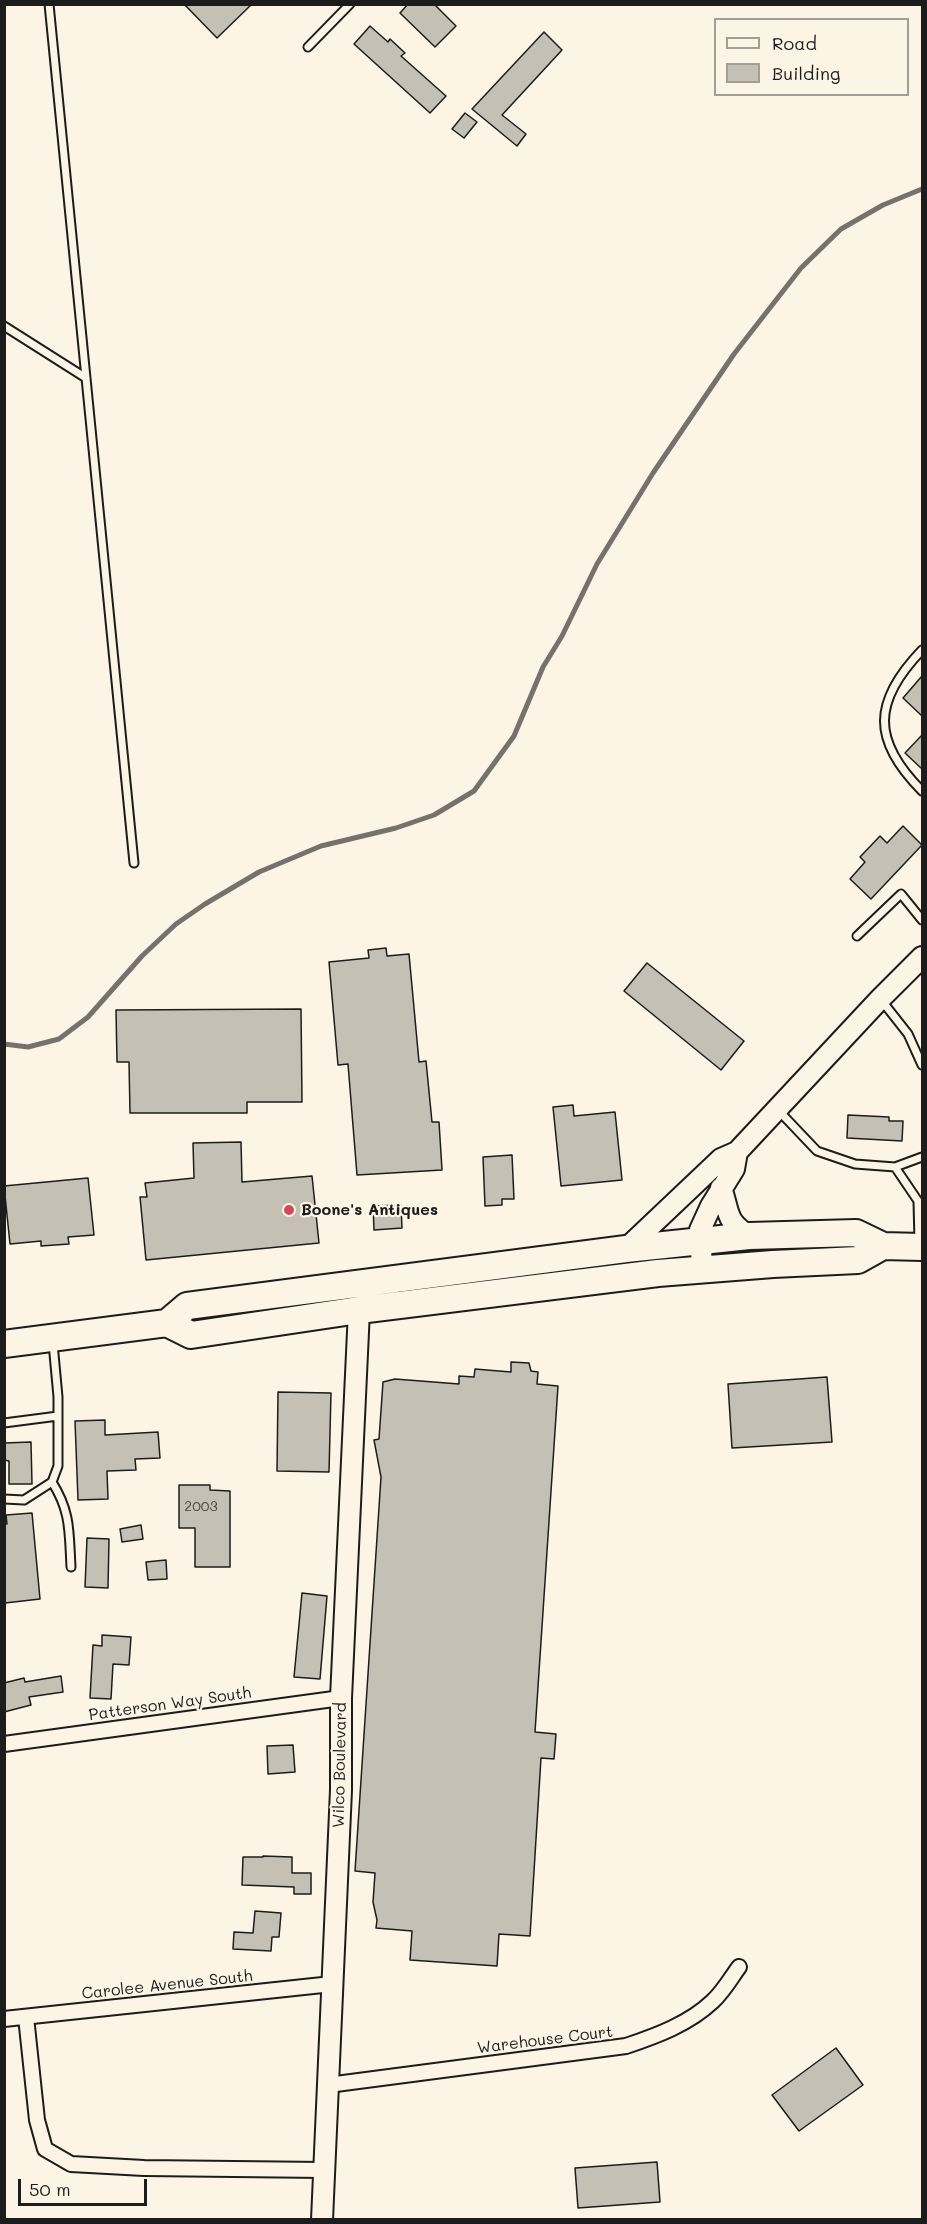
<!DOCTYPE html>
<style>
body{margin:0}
#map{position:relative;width:927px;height:2224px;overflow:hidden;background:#fcf5e5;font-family:Mali,sans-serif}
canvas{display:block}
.frame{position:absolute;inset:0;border:6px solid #1c1c1c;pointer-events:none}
.legend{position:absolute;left:714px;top:18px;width:195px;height:78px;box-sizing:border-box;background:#fcf5e5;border:2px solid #a29e95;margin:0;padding:8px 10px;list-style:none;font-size:18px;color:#1c1c1c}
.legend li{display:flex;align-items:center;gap:12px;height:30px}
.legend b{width:30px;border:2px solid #a29e95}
.scale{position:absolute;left:18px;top:2179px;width:129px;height:27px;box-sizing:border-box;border:3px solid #1c1c1c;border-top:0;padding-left:8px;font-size:18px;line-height:21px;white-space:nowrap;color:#1c1c1c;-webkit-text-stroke:4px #fcf5e5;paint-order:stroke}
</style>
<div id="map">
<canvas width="927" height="2224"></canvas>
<div class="frame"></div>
<ul class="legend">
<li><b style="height:8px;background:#fcf5e5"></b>Road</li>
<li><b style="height:16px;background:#c4c0b3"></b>Building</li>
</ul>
<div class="scale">50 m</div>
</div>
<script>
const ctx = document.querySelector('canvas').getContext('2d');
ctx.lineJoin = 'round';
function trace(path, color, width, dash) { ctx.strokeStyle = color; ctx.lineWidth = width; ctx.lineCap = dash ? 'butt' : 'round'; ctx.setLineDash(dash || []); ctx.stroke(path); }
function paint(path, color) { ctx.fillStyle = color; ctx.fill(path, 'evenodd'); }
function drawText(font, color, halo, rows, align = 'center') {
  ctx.font = font + ' Mali,sans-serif'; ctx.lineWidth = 4.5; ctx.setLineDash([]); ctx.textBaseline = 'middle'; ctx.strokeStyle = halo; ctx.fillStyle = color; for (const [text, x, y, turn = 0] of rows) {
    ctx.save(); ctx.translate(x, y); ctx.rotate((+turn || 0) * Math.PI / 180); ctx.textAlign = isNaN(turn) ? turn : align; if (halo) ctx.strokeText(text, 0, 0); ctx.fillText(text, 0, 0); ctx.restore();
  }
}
trace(new Path2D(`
 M4 1044 28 1047 59 1039 88 1017 142 956 176 924 205 904 259 872 321 846 396 828 434 815 474 791 514 736 543 667 562 636 597 564 653 473 734 354 801 268 841 229 883 205 922 189`), '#75726c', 5);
const building = new Path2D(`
 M184 4H252L217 38Z
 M408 4H434L456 26 435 47 400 13Z
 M370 26 388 42 390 39 405 53 401 56 446 96 430 113 354 44Z
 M544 32 562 50 502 115 526 134 517 146 472 109Z
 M465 113 477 122 464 138 452 129Z
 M922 676V716L903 698Z
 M922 735V769L905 753Z
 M903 826 922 845 871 899 850 879 865 862 860 857 880 836 887 843Z
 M386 948 387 956 409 954 419 1062 426 1061 432 1122H439L442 1170 357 1175 348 1064 338 1065 329 962 369 958 368 950Z
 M647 963 744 1041 721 1070 624 991Z
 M301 1009 302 1102H247V1113H130L129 1062H117L116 1010Z
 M573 1105 574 1116 615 1112 622 1180 561 1186 553 1107Z
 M848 1115 889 1117V1121H903L902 1141 847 1138Z
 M241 1142 242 1182 312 1176 319 1243 146 1260 140 1197H147L145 1183 194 1178 193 1143Z
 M512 1155 514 1199H502V1205L485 1206 483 1157Z
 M88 1178 94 1235 68 1237 69 1244 41 1246V1241L10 1244 4 1186Z
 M401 1205 402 1228 374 1230 373 1206Z
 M511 1362 529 1363 531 1371 538 1372 537 1384 558 1386 535 1732 556 1734 554 1759 541 1758 530 1936 499 1934 497 1966 410 1960 412 1931 376 1928 377 1920 373 1902 375 1873 355 1871 381 1477 374 1440 379 1439 383 1382 395 1379 459 1384V1376L474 1377 475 1369 511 1372Z
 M827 1377 832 1442 732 1448 728 1384Z
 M278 1392 331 1393 329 1472 277 1471Z
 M105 1420V1435L158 1432 160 1458 135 1459 136 1470 107 1471 108 1499 78 1500 75 1421Z
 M31 1442 32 1484H9V1461L4 1460V1443Z
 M179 1485H210V1490L230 1491V1567H195V1528H179Z
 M32 1513 40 1599 5 1603 4 1524H7L6 1515Z
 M141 1525 143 1539 122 1542 120 1529Z
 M87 1538 109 1539 108 1588 85 1587Z
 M166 1560 167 1579 148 1580 146 1562Z
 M302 1593 327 1596 320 1679 294 1677Z
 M102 1635 131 1637 129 1665 113 1664 111 1699 90 1698 93 1645 102 1646Z
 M61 1676 63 1692 29 1697 31 1705 4 1712V1683L24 1678 25 1682Z
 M293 1745 295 1772 268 1774 267 1746Z
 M263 1856 292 1857V1873H311V1894H294V1887L242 1885 243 1857H263Z
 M255 1911 281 1913 279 1937H272L271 1951 233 1949 234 1932 253 1933Z
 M836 2048 863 2085 799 2131 772 2095Z
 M657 2162 660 2202 578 2208 575 2168Z`);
paint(building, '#c4c0b3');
trace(building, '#1c1c1c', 1.5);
const lane = new Path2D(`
 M49 4 134 863
 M308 47 350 4
 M4 326 86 378
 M922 650C873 701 871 740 922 791
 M857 936 901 894 922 920
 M882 1001 908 1034 922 1065
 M778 1110 817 1151 855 1164 895 1167 922 1157
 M895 1167 918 1201 919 1242
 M4 1423 58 1416
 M52 1482C71 1512 69 1532 71 1567
 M4 1499 24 1500 52 1482 58 1466V1397L53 1343`);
const street = new Path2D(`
 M4 1744 341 1698
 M26 2017 37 2120 45 2149 71 2164 144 2168 324 2170
 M4 2019 332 1984
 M328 2085 626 2046C656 2036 689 2024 713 2001 723 1992 731 1978 739 1967`);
const secondary = new Path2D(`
 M721 1188C730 1212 724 1220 749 1236
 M626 1249 721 1159 737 1152 880 999 922 957
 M702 1268 700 1230 711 1206 734 1169 737 1152
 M322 2220 341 1790V1698L359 1310`);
const highway = new Path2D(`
 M167 1323 191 1335 359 1310 658 1273 773 1264 858 1260 883 1246
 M4 1344 167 1323 187 1306 626 1249 749 1236 856 1233 883 1246 922 1247`);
trace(lane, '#1c1c1c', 11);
trace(street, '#1c1c1c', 18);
trace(secondary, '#1c1c1c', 24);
trace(highway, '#1c1c1c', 30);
trace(lane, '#fcf5e5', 7);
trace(street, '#fcf5e5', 14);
trace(secondary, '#fcf5e5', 20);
trace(highway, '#fcf5e5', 26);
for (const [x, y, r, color] of [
 [289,1210,6,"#d1495b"]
]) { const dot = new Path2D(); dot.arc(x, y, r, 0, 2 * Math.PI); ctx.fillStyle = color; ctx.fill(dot); trace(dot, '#fcf5e5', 2); }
drawText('14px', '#464542', null, [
 ["2003",201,1507]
]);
drawText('bold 16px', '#1c1c1c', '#fcf5e5', [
 ["Boone's Antiques",301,1210]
], 'left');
drawText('16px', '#1c1c1c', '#fcf5e5', [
 ["Patterson Way South",170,1704,-8],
 ["Wilco Boulevard",340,1765,-89],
 ["Carolee Avenue South",167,1985,-6],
 ["Warehouse Court",545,2040,-7]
]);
</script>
